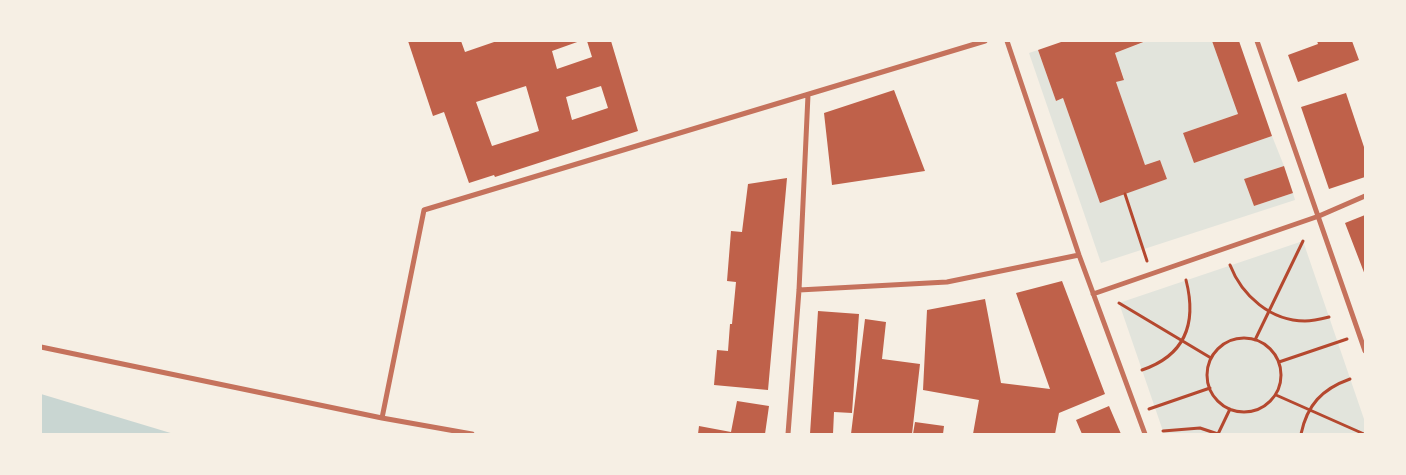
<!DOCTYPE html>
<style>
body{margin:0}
#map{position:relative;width:1406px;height:475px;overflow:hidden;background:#f6efe4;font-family:"Playfair Display",serif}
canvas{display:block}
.frame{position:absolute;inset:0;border:42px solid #f6efe4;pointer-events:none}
</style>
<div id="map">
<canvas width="1406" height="475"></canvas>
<div class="frame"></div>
</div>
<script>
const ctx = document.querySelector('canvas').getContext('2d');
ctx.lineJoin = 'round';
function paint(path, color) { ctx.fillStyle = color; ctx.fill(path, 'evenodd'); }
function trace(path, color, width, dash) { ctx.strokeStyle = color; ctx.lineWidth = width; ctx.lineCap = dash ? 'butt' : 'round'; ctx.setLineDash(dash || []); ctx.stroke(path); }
paint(new Path2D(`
 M1147 41H1212L1238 114 1183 133 1194 163 1272 136 1284 166 1244 179 1254 206 1293 193 1295 200 1101 263 1029 53 1038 50 1056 101 1063 98 1100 202 1167 179 1160 160 1145 165 1116 82 1124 79 1115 53Z
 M1303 241 1365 422V434H1164L1119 303Z`), '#e2e4dc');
paint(new Path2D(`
 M41 394 174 434H41Z`), '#c9d6d2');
paint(new Path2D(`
 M408 41H461L465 52 497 41H580L552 51 557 69 592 57 587 41H611L638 131 495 177 494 175 469 183 444 112 433 116ZM526 86 539 131 492 146 476 102ZM601 86 608 108 572 120 566 97Z
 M1064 41H1146L1115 53 1124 80 1116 82 1145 165 1160 160 1167 179 1100 203 1063 98 1056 101 1038 50Z
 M1212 41H1239L1272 136 1194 163 1183 133 1238 114Z
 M1317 41H1352L1359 60 1298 82 1288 55 1318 44Z
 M894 90 925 171 832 185 824 113Z
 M1346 93 1365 150V177L1329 189 1301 107Z
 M1284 166 1293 193 1254 206 1244 179Z
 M787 178 768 390 714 385 717 350 728 351 730 324H732L736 282 727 281 731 231 742 232 748 184Z
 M1365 215V275L1345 223Z
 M1062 281 1105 394 1059 413 1055 434H973L979 400 923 390 927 310 985 299 1001 383 1050 389 1016 293Z
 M818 311 859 314 852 413 834 412 833 434H810Z
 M865 319 886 322 882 359 920 364 912 434H851Z
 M737 401 769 406 765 434H698L699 426 731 432Z
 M1109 406 1121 434H1082L1076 420Z
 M915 422 944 426 943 434H913Z`), '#bf614a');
trace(new Path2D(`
 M1125 194 1147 261
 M1230 265C1242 296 1271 321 1305 321 1313 321 1321 319 1329 317
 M1119 303 1211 358
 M1207 375a37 37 0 1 1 74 0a37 37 0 1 1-74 0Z
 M1255 340 1303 241
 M1279 362 1347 339
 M1142 370C1186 355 1197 323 1186 280
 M1276 395 1364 434
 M1149 409 1210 388
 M1163 431 1200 428 1218 434
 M1218 434 1230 409
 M1301 434C1307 405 1322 389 1350 379`), '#b5482f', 3);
trace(new Path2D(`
 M1007 41 1079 255 1145 434
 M1257 41 1365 351
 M799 290 947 282 1079 255
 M1093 294 1319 216 1365 196
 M41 347 382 418 472 434
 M382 418 424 210 985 41
 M788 434 799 290 808 95`), '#c5725c', 5);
</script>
